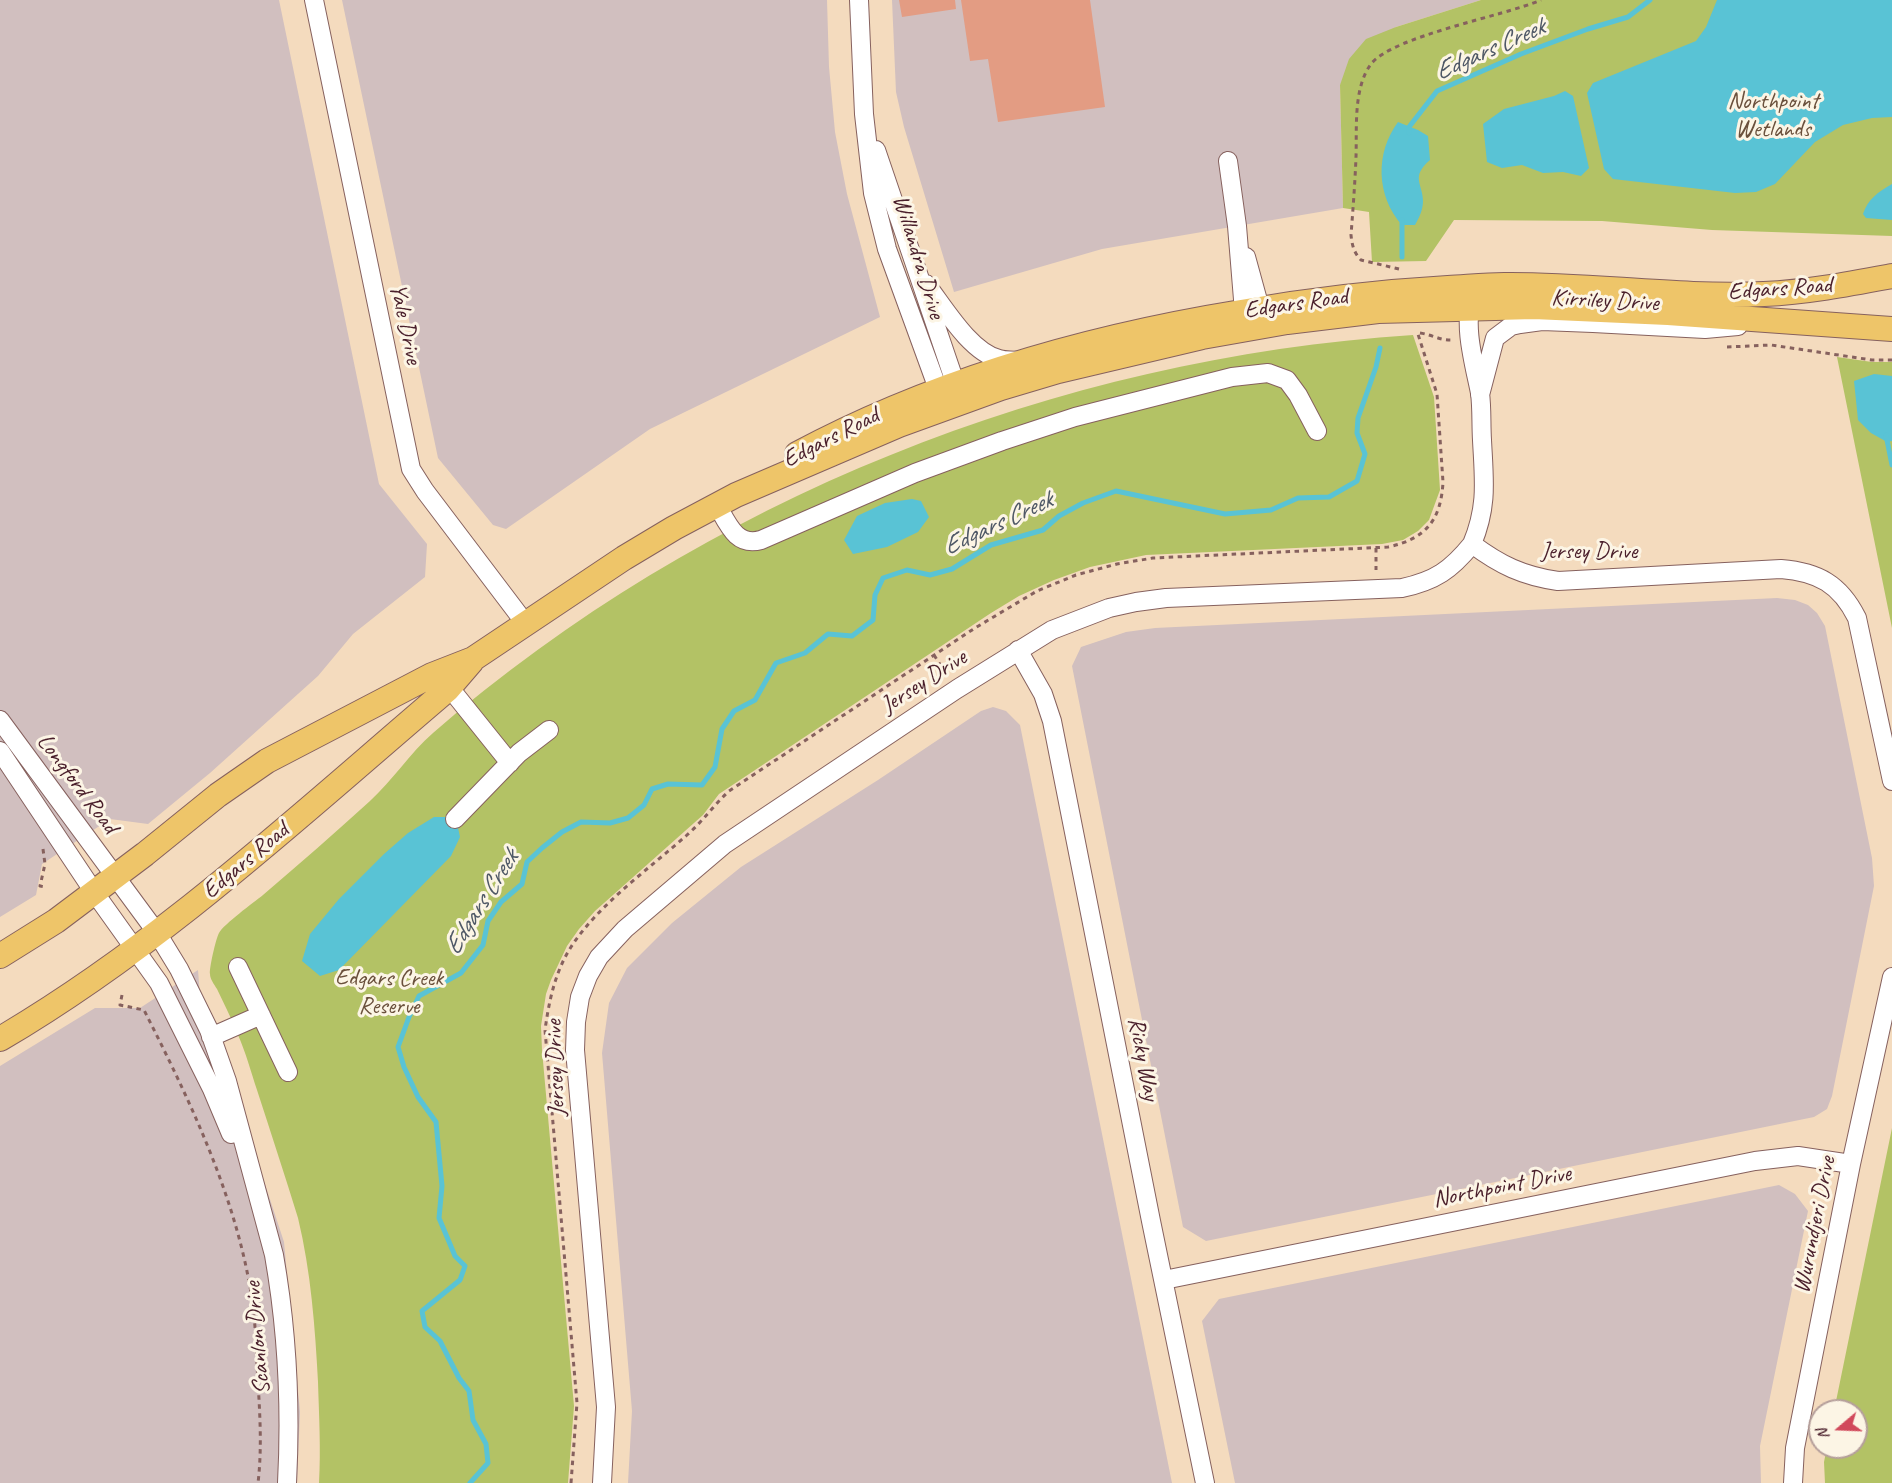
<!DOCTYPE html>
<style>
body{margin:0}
#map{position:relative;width:1892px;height:1483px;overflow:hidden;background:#f4dbbe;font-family:Caveat,sans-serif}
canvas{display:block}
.north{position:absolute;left:1808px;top:1399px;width:60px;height:60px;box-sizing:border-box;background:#fcf5e5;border:2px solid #b59f9b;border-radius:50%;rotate:251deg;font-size:16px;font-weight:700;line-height:24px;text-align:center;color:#4a1f2b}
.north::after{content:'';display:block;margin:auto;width:21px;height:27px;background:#d1495b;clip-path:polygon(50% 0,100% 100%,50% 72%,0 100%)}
</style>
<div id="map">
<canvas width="1892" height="1483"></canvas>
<div class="north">N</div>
</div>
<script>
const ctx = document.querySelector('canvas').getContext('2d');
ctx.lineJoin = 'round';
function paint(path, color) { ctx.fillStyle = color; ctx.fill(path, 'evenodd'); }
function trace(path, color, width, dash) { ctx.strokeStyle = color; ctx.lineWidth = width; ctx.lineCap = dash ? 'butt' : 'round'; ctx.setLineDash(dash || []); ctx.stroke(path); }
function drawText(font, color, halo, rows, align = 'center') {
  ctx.font = font + ' Caveat,sans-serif'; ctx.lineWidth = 6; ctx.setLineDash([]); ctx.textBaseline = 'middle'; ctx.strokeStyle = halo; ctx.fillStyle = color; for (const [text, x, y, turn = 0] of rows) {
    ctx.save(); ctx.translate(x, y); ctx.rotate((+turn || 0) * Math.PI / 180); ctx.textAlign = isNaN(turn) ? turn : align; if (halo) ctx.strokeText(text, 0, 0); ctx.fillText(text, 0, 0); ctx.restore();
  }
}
paint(new Path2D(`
 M0 0H279L379 484 427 544 425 577 353 634 318 676 210 773 148 824 110 819 42 864 36 895 0 917Z
 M342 0H827L829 67 835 132 847 194 880 317 650 429 506 529 493 525 438 458Z
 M892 0H1481L1396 27 1340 85 1343 208 1102 249 954 292 904 127 896 92Z
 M1777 598 1795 600 1808 605 1817 613 1825 626 1872 858 1874 886 1832 1096 1827 1109 1814 1117 1206 1241 1183 1227 1072 666 1081 647 1126 632 1155 628Z
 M993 707 1006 711 1020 725 1172 1483H628L632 1411 602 1053 609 1003 627 968 672 923 741 867 878 780 981 711Z
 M198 970 200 996 218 1041 284 1242 300 1412 297 1483H0V1066L95 1008H140Z
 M1779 1185 1795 1194 1808 1211 1760 1446 1761 1483H1235L1202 1321 1219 1299Z`), '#d1bfbf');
paint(new Path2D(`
 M1481 0H1892V236L1712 230 1602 221 1454 220 1426 261 1372 262 1369 212 1343 208 1340 85 1349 59 1366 39 1396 27Z
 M1413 335 1434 397 1440 490 1429 520 1418 531 1403 540 1382 544 1146 555 1090 567 1054 580 1019 596 991 613 719 794 703 815 595 911 579 929 567 946 551 980 546 994 541 1026 542 1050 574 1406 568 1483H319C321 1449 319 1416 318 1382 315 1327 311 1272 298 1218 285 1176 271 1133 257 1090 251 1072 246 1053 238 1035 232 1019 224 1004 217 989 214 984 210 979 210 974 209 969 216 938 219 933 224 924 253 903 263 895 299 864 335 833 370 801 393 780 410 753 433 733 703 499 1057 358 1413 335Z
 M1837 357 1872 362H1892V628Z
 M1892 1128V1483H1825L1824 1462 1827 1447H1856V1411H1834Z`), '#b3c265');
paint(new Path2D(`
 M1717 0H1892V117L1872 118 1843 125 1815 142 1775 184 1756 192 1735 193 1613 179 1604 169 1587 93 1593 83 1696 41 1706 27Z
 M1565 91 1573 96 1589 168 1581 176 1563 172 1543 173 1522 165 1502 168 1487 162 1483 124 1504 109 1554 96Z
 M1398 122 1418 130 1428 136 1430 160C1410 177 1423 184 1423 201 1423 210 1419 218 1415 225H1402C1376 196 1375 153 1398 122Z
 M1892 184V220L1866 218 1863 214C1868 199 1878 192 1892 184Z
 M1874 374 1892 376V441L1887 442 1871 433 1858 420 1854 381Z
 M912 499 921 501 929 517 918 532 887 547 853 554 844 540 857 516 885 503Z
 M434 817H446L457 823 460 837 451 856 339 970 320 976 302 961 310 934 339 899 384 854 408 833Z`), '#59c3d5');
trace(new Path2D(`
 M1409 133V127L1437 91 1521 54 1588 29 1628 17 1650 0
 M1402 220V257
 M1886 435 1892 465
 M470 1483 488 1463 486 1444 473 1420 469 1391 459 1378 440 1341 425 1327 422 1311 460 1280 465 1266 455 1256 439 1218 442 1186 436 1122 418 1097 404 1067 398 1047 409 1017 419 996 461 973 483 945 488 921 501 902 522 884 527 862 542 848 562 832 581 822 610 823 628 818 644 805 652 789 668 784 702 785 715 767 722 729 734 711 755 700 776 663 805 653 828 634 852 636 873 620 875 595 883 578 907 570 930 575 952 569 991 545 1043 530 1059 516 1083 503 1116 491 1225 514 1271 510 1298 498 1329 497 1357 481 1365 454 1357 433 1358 418 1376 367 1380 348`), '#59c3d5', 5);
paint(new Path2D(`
 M899 0H955L956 9 902 17Z
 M961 0H1090L1105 107 998 122 988 59 970 61Z`), '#e39c83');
const minor = new Path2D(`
 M314 0 411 469 425 491 525 623
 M859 0 864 114 873 193 887 249 942 400
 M876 150 959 394
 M1228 161 1237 226 1245 324
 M1246 257 1263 319
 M926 284C944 307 970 352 999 359 1005 361 1012 360 1018 361
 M1480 395 1495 338 1511 326 1520 324 1542 321 1593 323 1705 329 1738 326
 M717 505C728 524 736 547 761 540L915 473 1002 441 1075 417 1232 377 1268 373 1287 380 1298 395 1317 431
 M1472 544C1488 506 1484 480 1482 440 1481 424 1482 408 1480 393 1475 367 1462 323 1473 298
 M1018 650 1043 694 1052 721 1151 1221 1205 1483
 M449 687 510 763
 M0 720 157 933 179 969 209 1030 227 1081 274 1255C287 1329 291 1407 287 1483
 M0 751 94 892 159 983 212 1089 231 1134
 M455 819 519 753 549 730
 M238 967 288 1072
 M211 1037 261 1015
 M1164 1280 1755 1161 1798 1156 1851 1164
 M602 1483 606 1407 575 1050 576 1022 580 997 588 976 599 957 625 929 725 844 957 689 1052 630 1109 608 1136 602 1166 598 1402 588C1435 581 1451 570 1472 544 1500 565 1523 576 1558 581L1781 569C1818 572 1840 584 1857 618L1892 781
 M1793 1483 1795 1448 1851 1164 1892 977`);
const major = new Path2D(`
 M797 454C935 380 1087 337 1241 312 1310 300 1378 292 1448 288 1467 287 1486 285 1504 285 1591 284 1677 298 1764 294 1807 292 1849 284 1892 276
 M0 956 56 921 145 854 218 795 267 761 432 675 473 659 624 558 674 528 736 495 899 425 1001 388 1058 371 1202 337 1287 322 1378 311 1534 307 1668 313 1892 329
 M0 1039C165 942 303 812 448 689L472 661`);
trace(minor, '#86615e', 20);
trace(major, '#86615e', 26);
trace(new Path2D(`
 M1399 269 1361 260C1354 253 1352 245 1351 235 1353 209 1355 183 1356 157 1357 129 1353 88 1371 64 1393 36 1504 16 1541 0
 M1420 333C1434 335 1440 341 1454 340
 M1727 347 1771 345 1872 360H1892
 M1376 548V570
 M934 655 946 674
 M43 849 45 864 40 886 46 887
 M122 995 120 1005 144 1010C188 1097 233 1190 250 1287 256 1318 256 1351 258 1382 260 1416 262 1449 258 1483
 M571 1483 577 1403 545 1030C549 1001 555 972 571 947 598 905 650 868 687 835 703 821 714 805 729 791L975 628 1037 591 1076 575 1117 564 1153 558 1388 547C1425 539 1441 521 1443 482L1437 394 1417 331`), '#86615e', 3, [4.5, 4.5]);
trace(minor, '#fff', 18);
trace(major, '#eec569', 24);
drawText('24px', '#6a503c', '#fcf5e5', [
 ["Northpoint",1773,102],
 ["Wetlands",1773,130],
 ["Edgars Creek",389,979],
 ["Reserve",389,1007]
]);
drawText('24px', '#4a1f2b', '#fcf5e5', [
 ["Willandra Drive",918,257,73],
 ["Edgars Road",1780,289,-4],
 ["Kirriley Drive",1605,301,3],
 ["Edgars Road",1296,304,-8],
 ["Yale Drive",405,324,78],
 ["Edgars Road",831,438,-27],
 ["Jersey Drive",1589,552],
 ["Jersey Drive",924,682,-33],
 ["Longford Road",77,784,53],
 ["Edgars Road",246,861,-40],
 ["Ricky Way",1143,1059,79],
 ["Jersey Drive",556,1068,-92],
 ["Northpoint Drive",1502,1187,-11],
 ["Wurundjeri Drive",1815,1225,-79],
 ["Scanlon Drive",258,1338,-95]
]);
drawText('italic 26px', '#4f5866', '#fcf5e5', [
 ["Edgars Creek",1490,50,-24],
 ["Edgars Creek",998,524,-25],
 ["Edgars Creek",482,903,-58]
]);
</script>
